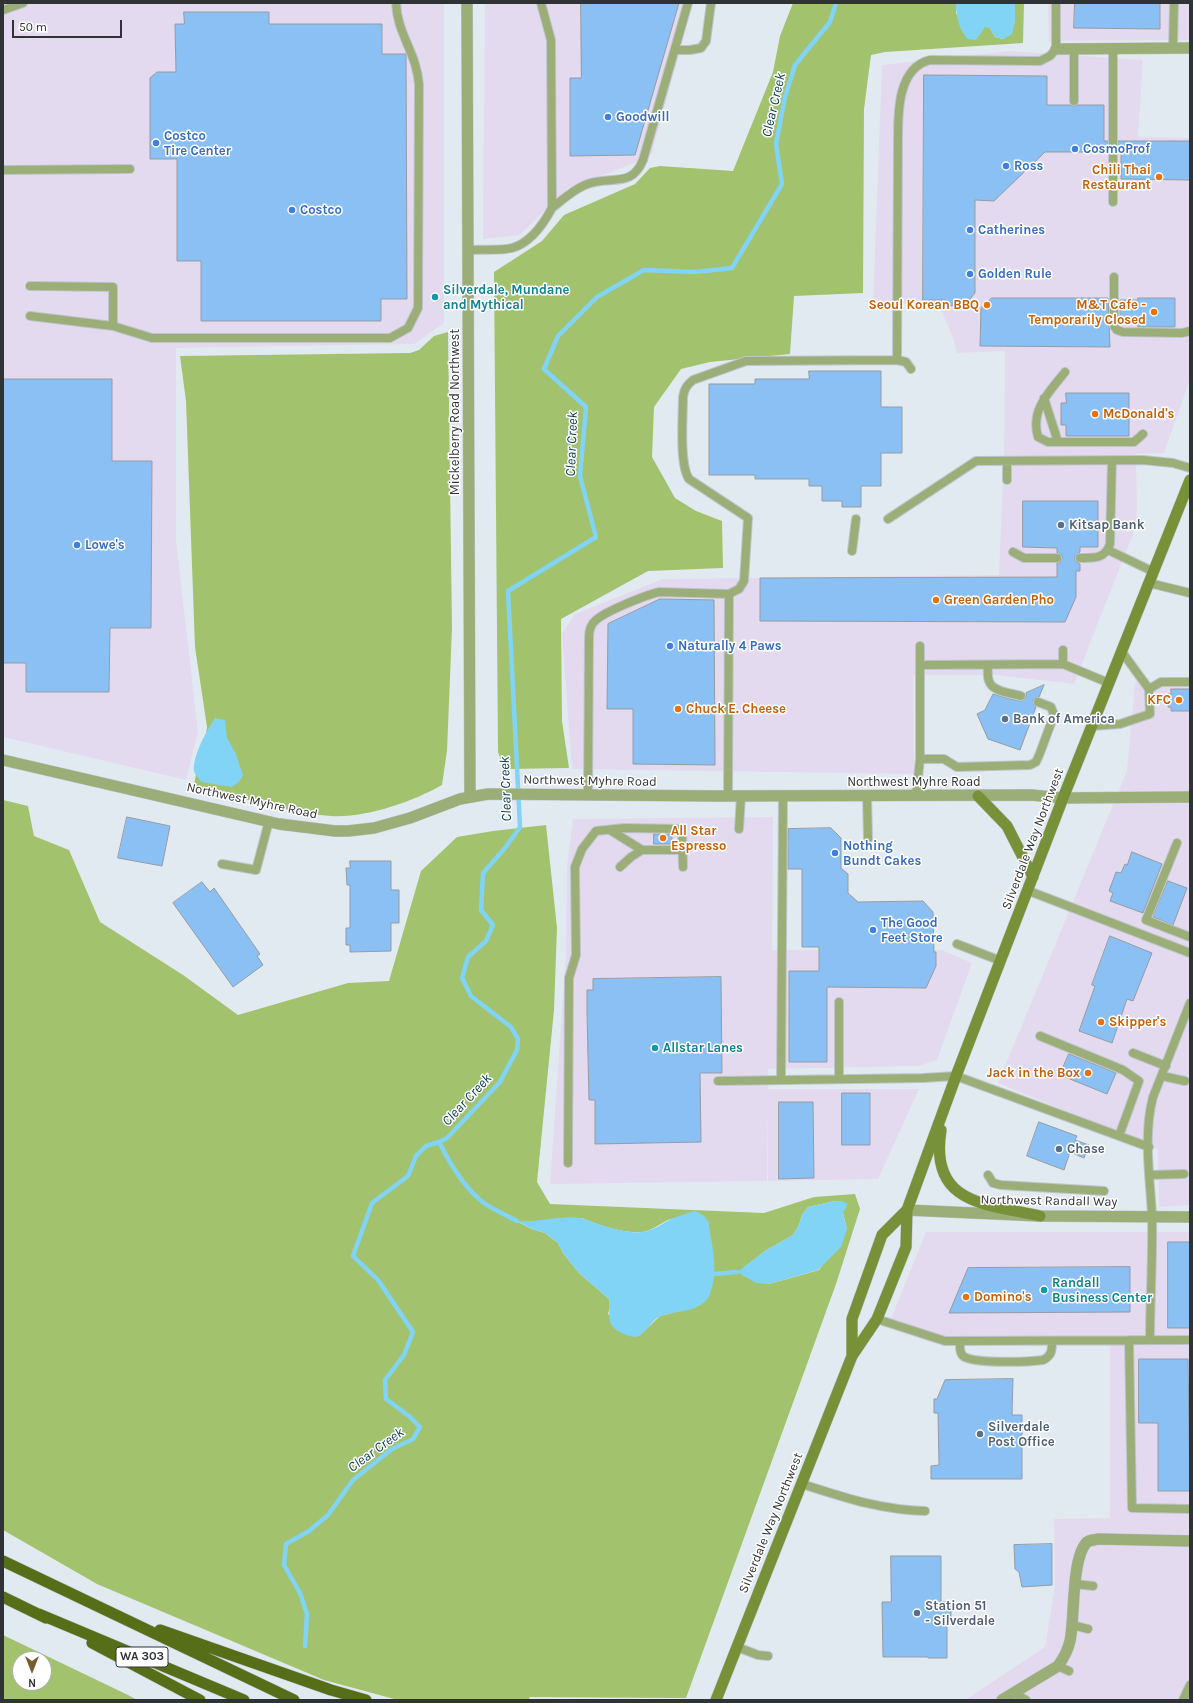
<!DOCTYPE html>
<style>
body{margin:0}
#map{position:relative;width:1193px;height:1703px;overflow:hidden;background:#e2eaf1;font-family:Karla,sans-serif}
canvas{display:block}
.frame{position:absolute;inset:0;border:4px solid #303336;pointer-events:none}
.north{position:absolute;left:12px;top:1651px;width:40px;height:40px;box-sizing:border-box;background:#fff;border:1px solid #acadaf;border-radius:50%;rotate:180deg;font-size:11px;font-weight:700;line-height:16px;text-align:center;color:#303336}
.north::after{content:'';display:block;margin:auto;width:14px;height:18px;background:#795d30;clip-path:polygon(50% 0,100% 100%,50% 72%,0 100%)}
.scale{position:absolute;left:12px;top:20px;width:110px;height:18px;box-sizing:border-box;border:2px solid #303336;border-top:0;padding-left:5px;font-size:12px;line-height:14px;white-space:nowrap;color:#303336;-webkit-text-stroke:3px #fff;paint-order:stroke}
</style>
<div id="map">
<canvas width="1193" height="1703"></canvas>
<div class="frame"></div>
<div class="north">N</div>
<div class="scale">50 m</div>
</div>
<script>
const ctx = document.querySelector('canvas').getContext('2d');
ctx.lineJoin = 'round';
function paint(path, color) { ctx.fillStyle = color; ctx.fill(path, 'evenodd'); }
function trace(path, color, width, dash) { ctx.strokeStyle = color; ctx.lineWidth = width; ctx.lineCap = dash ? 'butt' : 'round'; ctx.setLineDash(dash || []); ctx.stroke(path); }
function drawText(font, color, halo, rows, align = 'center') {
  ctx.font = font + ' Karla,sans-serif'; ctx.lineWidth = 3; ctx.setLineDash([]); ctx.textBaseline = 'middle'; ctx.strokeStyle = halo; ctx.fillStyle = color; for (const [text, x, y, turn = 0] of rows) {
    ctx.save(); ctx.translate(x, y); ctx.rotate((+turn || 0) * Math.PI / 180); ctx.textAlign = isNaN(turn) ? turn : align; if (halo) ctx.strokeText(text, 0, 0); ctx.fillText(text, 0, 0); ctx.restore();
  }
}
paint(new Path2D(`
 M3 3H444V323L414 344 176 348V540L198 732 186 780 3 737Z
 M485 3H693L652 153 634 163 567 189 520 235 483 239Z
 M1048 3H1190V40L1049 41Z
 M1009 51 1143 60 1138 137 1190 138V379L1164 453 1136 454 1137 524 1074 684 995 675H913L914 774 572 769 562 634 575 614 663 579 999 575 1004 453 1005 351 957 353 954 341 939 304H873L882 65Z
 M1190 681V1205L1159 1207 1158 1149 998 1083 1127 771 1135 682Z
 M773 817 772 950H942L972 963 937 1060 918 1066 768 1069V1089H919L878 1179 768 1181V1104L767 1181 550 1184 566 954 567 866 573 819Z
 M926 1232H1190V1700H965L1045 1647 1055 1586 1054 1519 1110 1518V1343H933L888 1326Z`), '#e3daef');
paint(new Path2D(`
 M793 3H956V14L990 28 995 37 1004 39 1015 22V3H1024L1023 43 885 52 871 55 864 109 863 293 794 296 790 354 710 362 681 369 654 407 652 457 675 498 696 511 722 521 723 568 648 571 561 619 562 721 569 768 507 769 502 763 498 752 494 272 542 241 564 215 635 184 650 168 660 166 733 171 773 72 780 36Z
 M448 332 452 628 447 751 442 785C412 802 366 818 331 816 301 814 273 806 244 799 226 795 210 795 194 785L197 769 204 747 207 727 195 647 186 401 180 356 410 353 419 350 434 336Z
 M3 800 28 806 34 836 69 850 100 922 183 975 238 1015 348 983 389 981 421 871 457 837 493 831 546 825 557 928 554 1010 537 1182 550 1204 764 1213 814 1197 855 1194 860 1209 836 1284 686 1698 530 1697 528 1700H398L324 1680 97 1584 3 1530ZM835 1201 843 1213 847 1229 819 1270 769 1284 738 1272 765 1251 793 1235 799 1225 802 1215 808 1207ZM582 1218C598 1225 625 1234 643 1232 654 1230 661 1222 671 1219 679 1217 699 1221 708 1221L714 1274 672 1313 660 1316 639 1336 608 1314 610 1307 609 1299 579 1273 563 1253 558 1243 545 1233 532 1229 518 1222 531 1223Z
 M3 1635 128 1695 137 1700H3ZM20 1659H44V1683H20Z`), '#a3c26e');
paint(new Path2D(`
 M956 3H1015V22L1012 34 1004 39 995 37 990 28 985 27 976 40 967 39C959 28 956 17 956 3Z
 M215 718 225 720 227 738 235 752 243 775 239 782 232 787 201 782C199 778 195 775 194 771 192 757 207 730 215 718Z
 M835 1201H842L848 1204 843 1213 847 1229 841 1247 818 1270 769 1284 756 1283 737 1272 765 1251 793 1235 799 1225 802 1215 808 1207Z
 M695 1211 703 1215 708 1221C712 1244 719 1272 710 1294 702 1313 677 1310 661 1316 652 1319 647 1332 639 1336 634 1338 628 1336 624 1334 604 1326 611 1315 609 1299L579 1273 563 1253 558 1243 545 1233 532 1229 517 1221C538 1223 559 1215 581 1218 587 1219 592 1223 598 1224 610 1228 632 1234 643 1232 654 1230 662 1224 671 1219 679 1216 687 1213 695 1211Z`), '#81d4f5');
trace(new Path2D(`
 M439 1142C450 1164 464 1188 484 1203 494 1210 506 1215 517 1221
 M714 1274 737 1272
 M305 1646 307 1614 300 1593 284 1565 286 1544 309 1531 328 1515 353 1480 392 1449 413 1439 420 1427 409 1416 386 1399 385 1380 404 1355 413 1332 378 1280 353 1256 372 1203 408 1176 416 1156 426 1146 439 1142 447 1138 500 1082 517 1050 518 1039 511 1027 471 996 462 978 468 957 486 941 493 925 481 910 483 873 505 848 520 827 508 591 596 537 580 476 586 407 544 369 558 336 597 297 644 270 695 272 732 268 782 184 776 144 785 97 795 65 830 22 836 3`), '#81d4f5', 4.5);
const building = new Path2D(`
 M581 3H679L635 155 570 156V78H581Z
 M1075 3H1160V29L1074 28Z
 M184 12H269V24H382V54H406L407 299H381V321H201V261H177V159H150V78L157 72H176L175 24H184Z
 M924 75 1047 76V105H1070L1074 106 1078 105H1104V141H1108V152H1045L994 201 975 200V293L965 305 945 306 946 300H923Z
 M1118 141H1190V180L1121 179V152H1118Z
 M992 298H1108L1110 347 980 346 981 308Z
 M1138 298H1175V327H1138V323L1120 322V300H1138Z
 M809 371H881V407H902V453H881V486H861V507H842V501H822V486H809V479H755V475H709V384H755V379H809Z
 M3 379H112V461H152L151 628H110L109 692H26V663H3Z
 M1066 393H1129V436H1066V425H1061V403H1066Z
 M1023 501H1098V547H1080V552L1075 556V561L1080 564V571H1076V597L1065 622 760 621V578L1057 577V563H1060L1062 558V555L1057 553V548L1023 547Z
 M660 599 714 600 715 765 633 764V709H607L608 624Z
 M1044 685 1039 697 1035 698 1033 700 1034 705 1036 707 1020 750 988 739 977 714 985 710 993 694 1010 699 1022 701 1026 698V693Z
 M1171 689H1190V711H1171V707H1168V694H1171Z
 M127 817 170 826 162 866 118 858Z
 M831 828 841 838V868L848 874V893L858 902 923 901 933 912 934 952H936V966L926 988 827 987V1062H789V971H819V947H802V869H788V829Z
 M654 834H672V844H654Z
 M1132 852 1162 864 1143 913 1110 901 1113 893 1109 891 1116 872 1121 873 1125 864 1127 865Z
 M350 861H391V890H399V923H391V951L350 952V945H346V928H350V885H347L346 868H350Z
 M1168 881 1187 888 1173 925 1153 917Z
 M202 882 210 892 214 888 260 954 257 956 263 965 233 987 173 903Z
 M1110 936 1152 953 1133 1001 1127 999 1112 1043 1079 1031 1095 986 1092 985Z
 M721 977 722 1073H700L701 1142 595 1144V1100H589L587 1013V990H593V979Z
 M1069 1054 1116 1073 1107 1094 1060 1075Z
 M842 1093H870V1145H842Z
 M779 1102H813L814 1178 779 1179Z
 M1039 1122 1077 1136 1075 1140 1089 1145 1084 1158 1070 1152 1064 1170 1027 1156Z
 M1168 1242H1190V1328H1168Z
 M1130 1267V1312L949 1313 968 1268Z
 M1139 1359H1188L1190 1491H1158V1423H1139Z
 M1013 1379 1012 1415H1022V1479H931V1466L939 1465 938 1413H934V1399H937L945 1380Z
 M1052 1544V1585L1022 1587 1019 1572 1015 1569 1014 1545Z
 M891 1556H941V1602H951V1624H947V1658H928V1657H883L882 1602H891Z`);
paint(building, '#8ac0f3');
trace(building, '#959ca3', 1);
const service = new Path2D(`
 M3 10 23 3
 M1074 48V101
 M1173 48 1174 3
 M675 50H690L701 48 706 41 711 3
 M3 170 130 169
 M1113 202V48
 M552 208C562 200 573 190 585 185 609 174 631 190 643 160L688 3
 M468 250C481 249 500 251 512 248 530 243 544 223 552 208L551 40 541 3
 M1114 277V326L1117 330 1123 332 1182 333 1190 331
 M30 286 113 287V326
 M30 316 113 326 152 338H390L408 328 418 308 419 85C417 53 397 34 396 3
 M897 360 898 138C898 111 898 68 930 60L1040 61 1050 56 1056 49V3
 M1065 372C1049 392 1030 410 1038 437L1048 442H1134L1143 434
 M1044 398 1058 442
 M1007 480V461
 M888 519 976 461 1143 460 1173 463 1190 468
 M1108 550 1154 572
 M852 551 856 519
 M1013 552 1024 558H1057
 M1080 558C1094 558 1105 559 1110 544L1112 460
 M1149 583 1190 593
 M1063 650V664
 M920 665 1063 664 1109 683
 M988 665C988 670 987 676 989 681 992 692 1012 693 1021 696
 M1149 689 1161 682H1190
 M1092 726 1120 724 1150 714 1149 689 1122 652
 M920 759H944L957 767 1030 765 1036 762 1040 753 1054 715 1051 707 1038 702
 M588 796 589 637C589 631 590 625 596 620 606 611 646 595 659 592L729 594 739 589 744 581 748 518 689 479C679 464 683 417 683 397 684 389 687 385 693 380L746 361 897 360 906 362 911 369
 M728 796 729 594
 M867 796 868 839
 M916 796 920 759V646
 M739 829 741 796
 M610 830 642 850
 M1177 843 1146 920 1190 937
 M222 864 256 870 269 821
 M620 867 631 857 642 850H683
 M1029 891 1190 953
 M957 944 1001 961
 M839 1002V1079
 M1040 1036 1123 1070 1139 1081 1119 1136
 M1133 1053 1166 1066
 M1162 1076 1185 1081
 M781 1080 783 796
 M718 1081 923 1078 956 1076 1149 1147
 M568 1163 569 978 576 955 575 867 582 849 596 831 624 828 682 829 683 867
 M988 1175 993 1183 1001 1185 1104 1191
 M1150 1175 1184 1174
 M877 1319 945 1341 1190 1340
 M1129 1340 1132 1508 1190 1509
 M1150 1340C1150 1299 1153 1257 1152 1215 1150 1177 1143 1135 1153 1097L1190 1003
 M960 1341C960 1346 959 1352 963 1356 973 1364 1029 1362 1043 1360 1052 1356 1052 1350 1052 1341
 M802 1484C843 1497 880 1510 925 1511
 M1075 1584 1093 1586
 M1072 1625 1088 1629
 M737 1647 758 1655 768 1656
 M1058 1666 1069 1671
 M1014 1693 1026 1700
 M1183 1700 1190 1685`);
const minor = new Path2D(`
 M1056 49 1190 48
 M1063 798 1190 797
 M1002 1700 1058 1666C1063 1659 1068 1650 1070 1641 1075 1619 1071 1558 1087 1542 1090 1540 1094 1540 1098 1539L1190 1541`);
const tertiary = new Path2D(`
 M467 3 470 796
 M3 760 279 824 335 831H348L374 828 410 818 460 799 488 794 716 796 1031 795 1063 798
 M907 1210 1040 1216 1190 1217`);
const secondary = new Path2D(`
 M978 796 1007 826 1033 877
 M941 1130C929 1204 985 1204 1040 1216
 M852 1356V1319L882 1235 907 1210
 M716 1700 852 1356 877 1319 906 1247 907 1210 956 1076 1063 798 1190 480`);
const trunk = new Path2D(`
 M3 1561 294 1700
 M3 1597 46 1618
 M39 1614 244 1700
 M160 1630 331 1690 366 1700
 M92 1643 200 1700`);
trace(service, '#bec5cc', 10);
trace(minor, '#bec5cc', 12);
trace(tertiary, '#bec5cc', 12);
trace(secondary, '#bec5cc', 12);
trace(trunk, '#bec5cc', 12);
trace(service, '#9bae77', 8);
trace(minor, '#9bae77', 11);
trace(tertiary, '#9bae77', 11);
trace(secondary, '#769138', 11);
trace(trunk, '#576e18', 11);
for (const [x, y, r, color] of [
 [608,117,4,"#3f7fe0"],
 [156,143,4,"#3f7fe0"],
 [1075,149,4,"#3f7fe0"],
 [1006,166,4,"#3f7fe0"],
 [1159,177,4,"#e8710a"],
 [292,210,4,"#3f7fe0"],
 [970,230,4,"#3f7fe0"],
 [970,274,4,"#3f7fe0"],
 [435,297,4,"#0f9aa8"],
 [987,305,4,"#e8710a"],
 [1154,312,4,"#e8710a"],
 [1095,414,4,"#e8710a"],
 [1061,525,4,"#5c6f8a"],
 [77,545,4,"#3f7fe0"],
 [936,600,4,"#e8710a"],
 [670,646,4,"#3f7fe0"],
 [1179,700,4,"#e8710a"],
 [678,709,4,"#e8710a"],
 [1005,719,4,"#5c6f8a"],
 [663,838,4,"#e8710a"],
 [835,853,4,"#3f7fe0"],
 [873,930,4,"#3f7fe0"],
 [1101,1022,4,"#e8710a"],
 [655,1048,4,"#0f9aa8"],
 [1088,1073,4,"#e8710a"],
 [1059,1149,4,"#5c6f8a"],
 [1044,1290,4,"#0f9aa8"],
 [966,1297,4,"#e8710a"],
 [980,1434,4,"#5c6f8a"],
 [917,1613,4,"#5c6f8a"]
]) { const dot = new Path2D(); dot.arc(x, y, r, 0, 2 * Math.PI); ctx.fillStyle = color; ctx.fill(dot); trace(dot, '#fff', 1.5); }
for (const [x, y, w] of [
 [142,1657,52]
]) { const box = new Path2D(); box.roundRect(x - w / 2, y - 10, w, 20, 3); ctx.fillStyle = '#fff'; ctx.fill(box); trace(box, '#303336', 1); }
drawText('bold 12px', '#303336', null, [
 ["WA 303",142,1657]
]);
drawText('bold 13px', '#366cbe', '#fff', [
 ["Goodwill",616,117],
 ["Costco",164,136],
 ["Tire Center",164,151],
 ["CosmoProf",1083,149],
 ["Ross",1014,166],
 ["Costco",300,210],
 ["Catherines",978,230],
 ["Golden Rule",978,274],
 ["Lowe's",85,545],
 ["Naturally 4 Paws",678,646],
 ["Nothing",843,846],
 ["Bundt Cakes",843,861],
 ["The Good",881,923],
 ["Feet Store",881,938]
], 'left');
drawText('bold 13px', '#c56008', '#fff', [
 ["Chili Thai",1151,170,"right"],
 ["Restaurant",1151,185,"right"],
 ["Seoul Korean BBQ",979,305,"right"],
 ["M&T Cafe -",1146,305,"right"],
 ["Temporarily Closed",1146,320,"right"],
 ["McDonald's",1103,414],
 ["Green Garden Pho",944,600],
 ["KFC",1171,700,"right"],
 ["Chuck E. Cheese",686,709],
 ["All Star",671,831],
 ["Espresso",671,846],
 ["Skipper's",1109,1022],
 ["Jack in the Box",1080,1073,"right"],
 ["Domino's",974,1297]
], 'left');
drawText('bold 13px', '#0d838f', '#fff', [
 ["Silverdale, Mundane",443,290],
 ["and Mythical",443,305],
 ["Allstar Lanes",663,1048],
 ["Randall",1052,1283],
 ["Business Center",1052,1298]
], 'left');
drawText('13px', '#303336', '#fff', [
 ["Mickelberry Road Northwest",455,412,-90],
 ["Northwest Myhre Road",590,781,1],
 ["Northwest Myhre Road",914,782],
 ["Northwest Myhre Road",252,801,12],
 ["Silverdale Way Northwest",1033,839,-69],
 ["Northwest Randall Way",1049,1201,1],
 ["Silverdale Way Northwest",771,1523,-68]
]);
drawText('bold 13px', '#4e5e75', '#fff', [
 ["Kitsap Bank",1069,525],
 ["Bank of America",1013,719],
 ["Chase",1067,1149],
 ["Silverdale",988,1427],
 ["Post Office",988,1442],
 ["Station 51",925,1606],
 ["- Silverdale",925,1621]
], 'left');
drawText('italic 14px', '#0e4051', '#fff', [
 ["Clear Creek",774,105,-77],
 ["Clear Creek",572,444,-88],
 ["Clear Creek",506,789,-92],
 ["Clear Creek",467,1100,-47],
 ["Clear Creek",376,1450,-36]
]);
</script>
